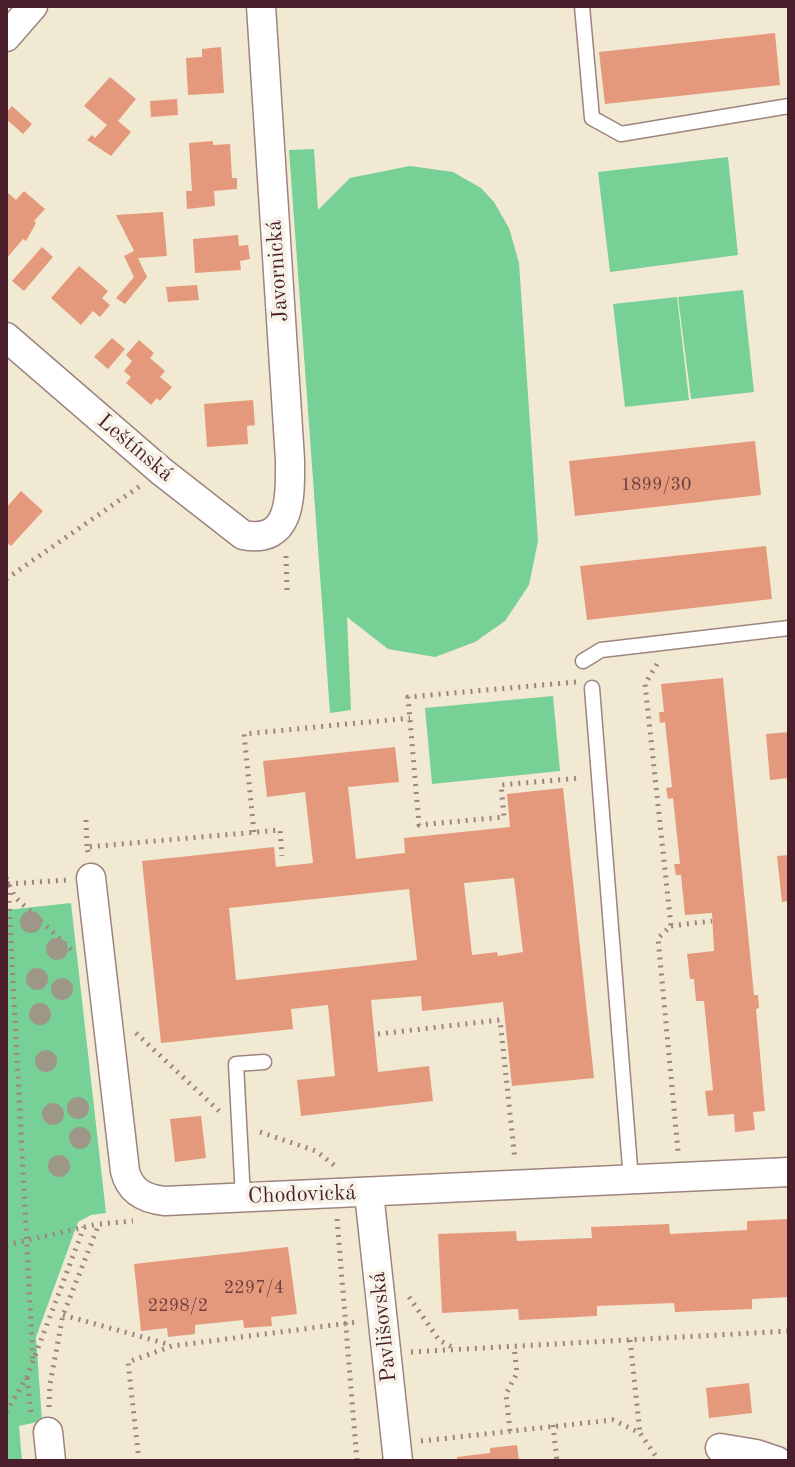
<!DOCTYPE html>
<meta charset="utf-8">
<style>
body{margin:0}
#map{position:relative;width:795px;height:1467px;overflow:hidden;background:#f2e9d3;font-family:"Old Standard TT",serif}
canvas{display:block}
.frame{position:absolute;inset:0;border:8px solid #4a1f2b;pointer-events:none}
</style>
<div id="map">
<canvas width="795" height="1467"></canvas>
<div class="frame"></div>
</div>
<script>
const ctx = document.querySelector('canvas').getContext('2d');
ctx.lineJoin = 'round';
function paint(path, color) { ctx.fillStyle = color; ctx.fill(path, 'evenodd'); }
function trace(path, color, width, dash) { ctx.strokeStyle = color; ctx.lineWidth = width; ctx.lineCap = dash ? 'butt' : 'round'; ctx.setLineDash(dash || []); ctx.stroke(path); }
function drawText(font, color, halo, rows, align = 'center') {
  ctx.font = font + ' "Old Standard TT",serif'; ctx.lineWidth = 8; ctx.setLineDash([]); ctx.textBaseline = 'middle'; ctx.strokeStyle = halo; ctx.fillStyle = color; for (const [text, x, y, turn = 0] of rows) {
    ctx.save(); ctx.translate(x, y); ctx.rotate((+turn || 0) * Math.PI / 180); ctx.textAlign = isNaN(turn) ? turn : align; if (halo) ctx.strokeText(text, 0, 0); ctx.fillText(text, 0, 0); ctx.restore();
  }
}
paint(new Path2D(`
 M314 149 318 210 350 178 410 166 453 172 481 188 494 202 509 228 519 263 538 541 529 585 505 621 475 642 435 657 388 649 347 617 351 710 330 713 289 150Z
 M728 157 738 255 610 272 598 172Z
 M743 290 754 392 691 399 678 297Z
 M677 297 689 400 625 407 613 304Z
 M553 696 560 771 432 784 425 708Z
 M71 903 106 1213 91 1215 78 1222 36 1337 42 1421 19 1426 22 1461H6V910Z`), '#77d096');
paint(new Path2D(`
 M775 33 780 85 605 104 599 52Z
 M221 47 224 93 188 95 186 58 202 57V49Z
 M110 77 136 99 118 121 131 132 111 156 87 140 92 135 95 138 107 125 84 106Z
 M177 99 178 115 151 117 150 101Z
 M12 106 32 124 23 134 6 119V113Z
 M213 141V145L230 144 232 178H237V189L214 191 215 206 187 209 186 191H192L189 143Z
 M24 191 45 209 34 221 36 223 26 241 23 239 6 259V196L8 193 16 200Z
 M163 212 167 256 138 258 147 277 125 304 116 298 134 277 124 256 134 251 116 215Z
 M238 235 239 246 248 245 250 259 240 261 241 270 195 273 193 239Z
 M42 247 53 257 24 291 12 281Z
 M79 266 108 291 102 298 110 305 100 317 93 311 81 325 51 298Z
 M197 285 199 300 168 302 166 287Z
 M112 338 125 349 108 369 94 357Z
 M139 340 154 353 150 358 165 371 160 377 172 387 160 401 157 398 151 405 126 383 131 377 124 371 132 361 126 355Z
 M253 400 255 425 247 426 248 444 207 447 204 404Z
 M755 441 761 495 575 516 569 461Z
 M21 491 43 511 11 546 6 542V508Z
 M766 546 772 599 587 620 580 566Z
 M723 678 754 995H758L759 1008 756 1009 765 1111 753 1112 755 1130 735 1132 734 1114 708 1116 705 1091 713 1090 704 1001H696L694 979H690L687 954 714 951 712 913 685 915 681 875H676L674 864H680L673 798 668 799 666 788 672 787 665 722 660 723 659 712H664L661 684Z
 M789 732V778L770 780 766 734Z
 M395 747 399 782 348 787 356 859 405 853 404 838 510 827 507 794 563 788 594 1078 512 1086 503 1002 422 1011 421 996 371 1000 378 1072 429 1066 433 1101 301 1116 297 1080 335 1076 328 1005 291 1009 293 1029 161 1043 142 861 274 847 276 867 313 863 305 792 267 797 263 761ZM514 878 523 952 498 956 497 952 472 955 464 883ZM409 889 417 960 236 980 229 908Z
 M789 855V901L782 902 777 856Z
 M201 1116 206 1158 175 1162 170 1119Z
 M789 1219V1297L752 1299V1309L675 1312 674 1303 597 1306V1316L519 1320 518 1309 442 1313 438 1234 516 1231 517 1241 592 1238 591 1227 669 1224 670 1234 747 1230V1221Z
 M288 1247 297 1314 271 1317 272 1326 244 1328 243 1320 195 1325V1334L168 1337 167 1328 141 1331 134 1264Z
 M749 1383 752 1413 709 1418 706 1388Z
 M517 1445 519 1461H457V1457L490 1453V1448Z`), '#e4997c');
const lane = new Path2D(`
 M582 6 592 118 621 134 789 106
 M583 661 601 650 789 628
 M592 688 631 1180
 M243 1198 236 1064 264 1062`);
const street = new Path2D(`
 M6 37 33 6
 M6 337 161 471 243 535C293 545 290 494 290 460L261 6
 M91 878 125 1171C130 1192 146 1199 165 1201L789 1172
 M369 1193 398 1461
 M48 1432 51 1461
 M720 1448 756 1454 777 1461`);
trace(lane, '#9e847f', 17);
trace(street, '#9e847f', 31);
trace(new Path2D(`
 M286 556 287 590
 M6 579 140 486
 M657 664 645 684 671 926 658 938 678 1151
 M576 682 408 697 419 825 504 817 501 785 581 778
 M86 820 87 847
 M254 832 244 734 410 718
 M88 852 87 847 280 830 282 856
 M6 878 15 897 72 950
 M8 884 67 880
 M8 885 33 1361
 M671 926 712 921
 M136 1033 219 1111
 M378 1034 500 1020 515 1160
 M260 1132 316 1151 334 1165
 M337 1219 357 1461
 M6 1245 98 1224
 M409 1297 439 1340 454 1348
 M63 1315 171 1345
 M630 1340 640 1433
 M411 1352 789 1331
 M27 1378 31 1412
 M49 1407 50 1384 63 1315 99 1224 133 1221
 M6 1412 27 1377 84 1227
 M553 1425 557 1461
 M510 1431 506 1394 517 1373 514 1347
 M421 1441 613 1420 640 1433 659 1461
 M139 1461 128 1362 172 1346 358 1322`), '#9e847f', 5, [2, 6]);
trace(lane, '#fff', 14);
trace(street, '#fff', 28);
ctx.fillStyle = '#9d9788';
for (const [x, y] of [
 [31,922],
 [57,949],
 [37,979],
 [62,989],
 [40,1014],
 [46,1061],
 [78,1108],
 [53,1114],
 [80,1138],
 [59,1166]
]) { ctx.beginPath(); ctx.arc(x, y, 11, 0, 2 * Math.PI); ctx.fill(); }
drawText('18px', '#703e3f', null, [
 ["1899/30",656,485],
 ["2297/4",254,1288],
 ["2298/2",178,1306]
]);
drawText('22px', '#4a1f2b', '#f7f3e8', [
 ["Javornická",278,271,-94],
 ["Leštínská",135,448,40],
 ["Chodovická",302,1195,-2],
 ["Pavlišovská",384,1327,-96]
]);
</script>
